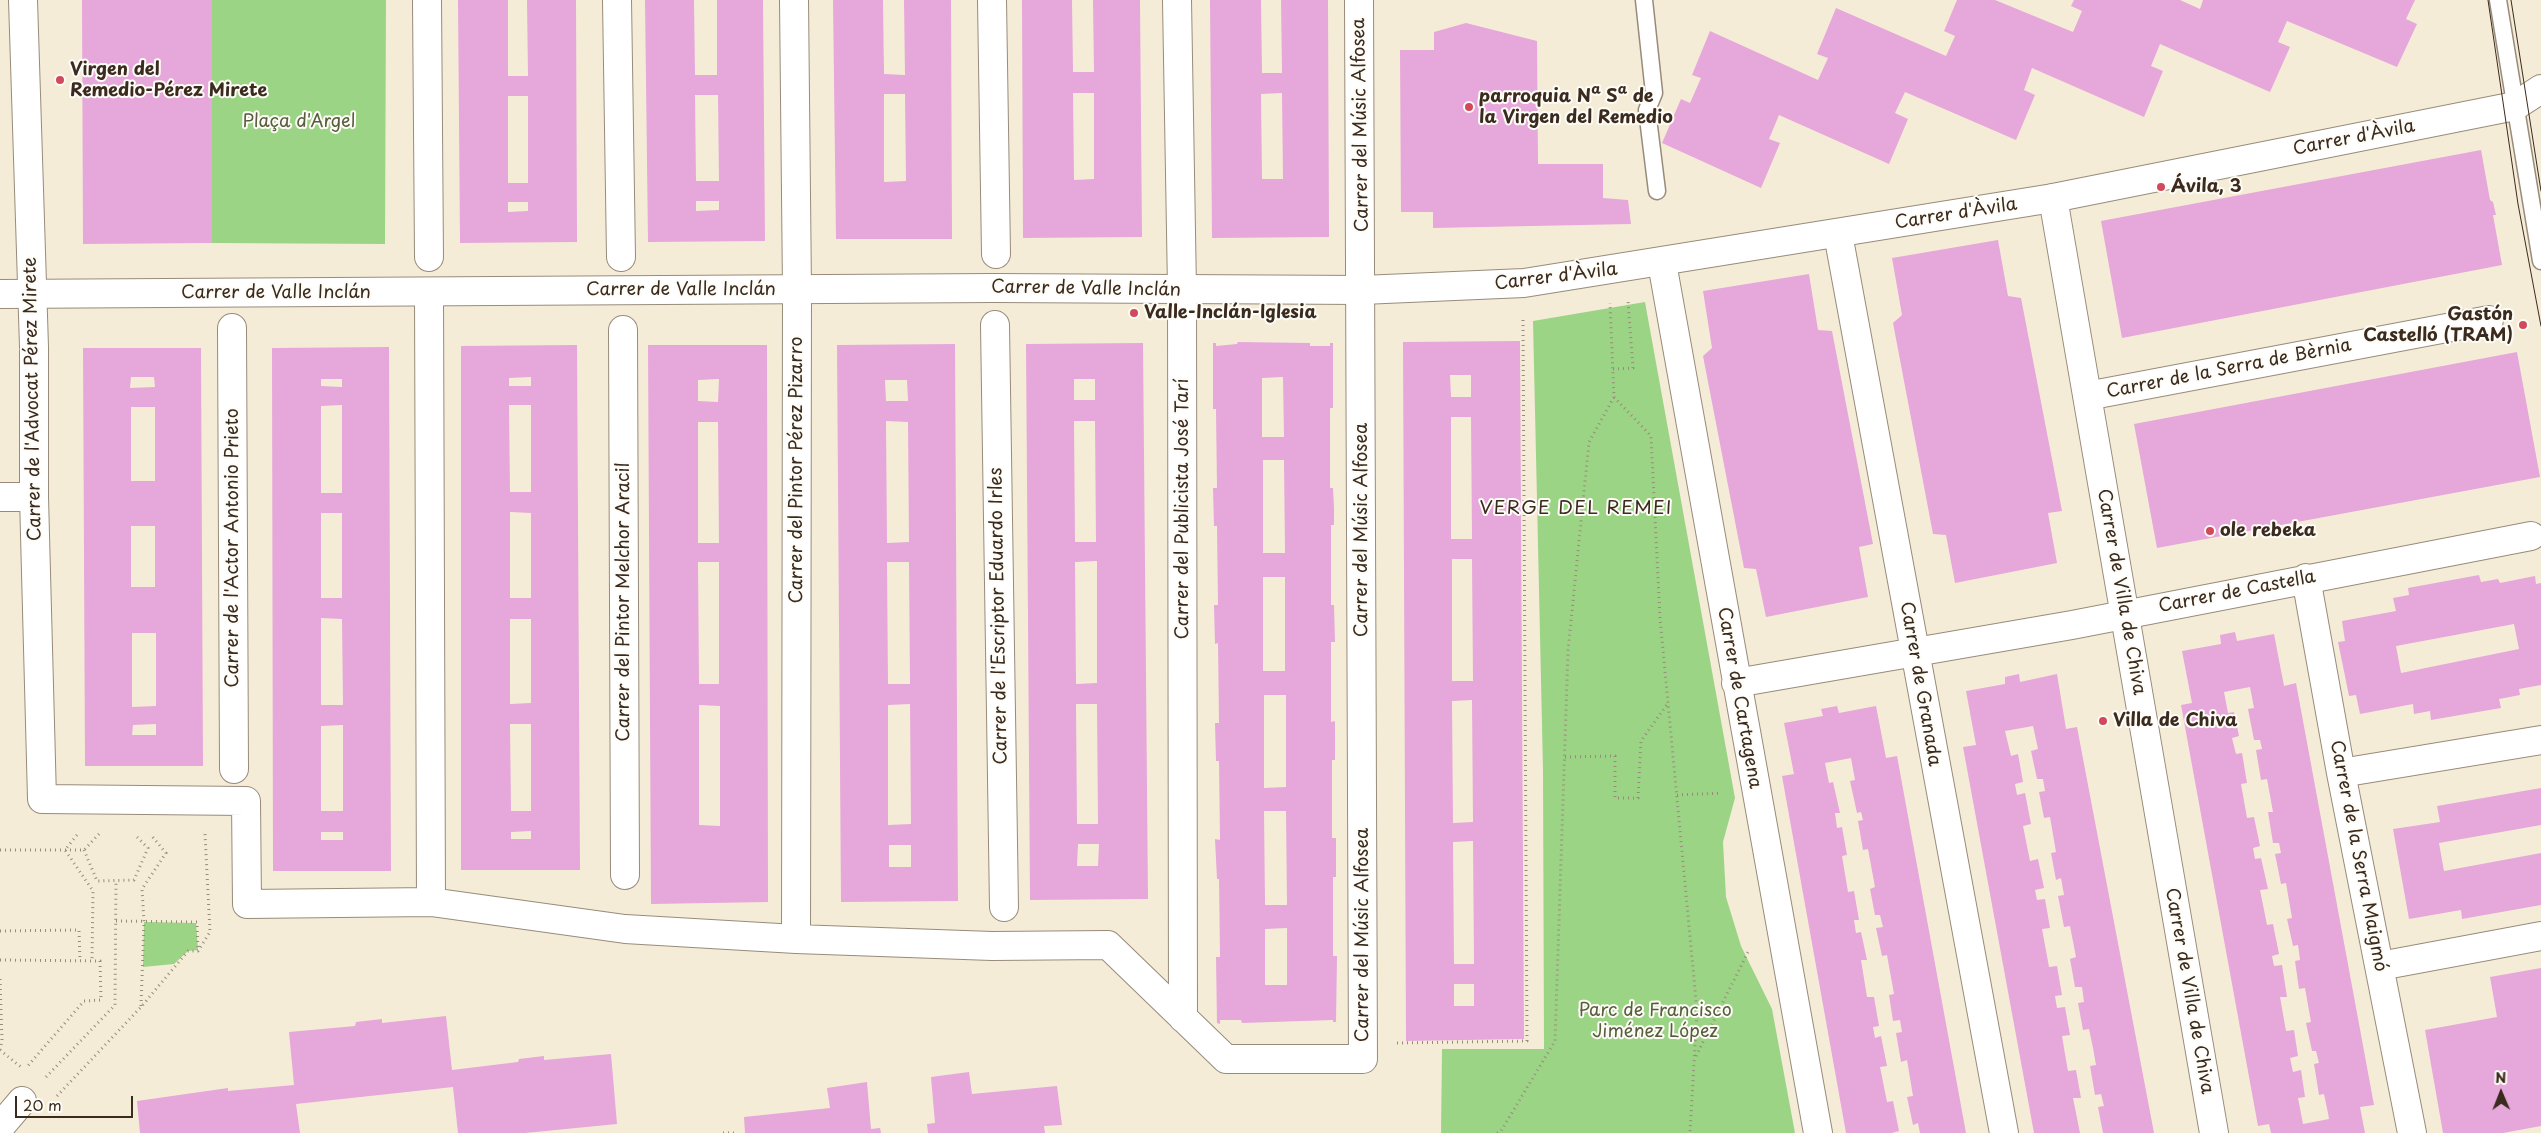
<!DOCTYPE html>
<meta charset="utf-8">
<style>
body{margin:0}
#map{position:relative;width:2541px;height:1133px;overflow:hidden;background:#f5ecd8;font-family:"Playpen Sans",sans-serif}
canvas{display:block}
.north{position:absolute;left:2476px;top:1068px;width:50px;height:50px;-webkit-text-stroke:4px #fdfcf7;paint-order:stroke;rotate:359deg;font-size:14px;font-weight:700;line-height:20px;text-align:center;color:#3b2a1e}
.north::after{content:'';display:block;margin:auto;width:18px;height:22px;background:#3b2a1e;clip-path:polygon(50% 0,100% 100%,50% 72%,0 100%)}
.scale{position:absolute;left:15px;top:1096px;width:118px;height:22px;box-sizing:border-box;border:2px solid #3b2a1e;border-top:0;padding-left:6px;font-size:15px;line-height:18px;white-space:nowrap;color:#3b2a1e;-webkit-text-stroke:4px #fdfcf7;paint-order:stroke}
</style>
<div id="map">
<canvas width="2541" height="1133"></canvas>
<div class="north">N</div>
<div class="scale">20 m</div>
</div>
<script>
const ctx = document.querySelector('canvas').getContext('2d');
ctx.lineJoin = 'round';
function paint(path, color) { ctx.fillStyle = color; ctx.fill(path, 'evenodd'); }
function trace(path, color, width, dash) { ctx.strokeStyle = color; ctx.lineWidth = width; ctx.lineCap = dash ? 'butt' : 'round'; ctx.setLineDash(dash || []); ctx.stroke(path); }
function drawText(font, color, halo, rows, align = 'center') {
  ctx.font = font + ' "Playpen Sans",sans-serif'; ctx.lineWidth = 4; ctx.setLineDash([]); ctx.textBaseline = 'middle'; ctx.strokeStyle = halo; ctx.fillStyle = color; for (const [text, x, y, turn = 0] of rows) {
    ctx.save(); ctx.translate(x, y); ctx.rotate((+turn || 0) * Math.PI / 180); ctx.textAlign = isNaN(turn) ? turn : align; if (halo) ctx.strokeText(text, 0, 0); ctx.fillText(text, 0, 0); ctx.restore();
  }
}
paint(new Path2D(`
 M212 0H386L385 244 212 243Z
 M1645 302 1735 798 1723 842 1726 897 1741 946 1772 1009 1795 1133H1441L1442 1049H1544L1543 770 1533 321Z
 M144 922 196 923 198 950 188 951 174 964 143 967Z`), '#9cd486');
paint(new Path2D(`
 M82 0H212V243L83 244Z
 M458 0H508V76H528L527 0H576L577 242 460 243ZM508 96H528V183H508ZM508 202H528V211L508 212Z
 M645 0H694L695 75H717V0H763L765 241 648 242ZM695 95H718L719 181H696ZM696 201H719V210L696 211Z
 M833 0H883L884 74 905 75 904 0H951L952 239H836ZM884 94H905L906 181 884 182Z
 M1022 0H1072L1073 72H1094L1093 0H1140L1142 237 1023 238ZM1073 93H1094V179L1074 180Z
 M1210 0H1261L1262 73H1282L1281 0H1328L1329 237 1212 238ZM1282 93 1283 179H1262L1261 94Z
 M1957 0H1995L2073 32 2082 11 2071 6 2074 0H2180L2200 9 2203 0H2415L2406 19 2417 24 2397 67 2287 21 2278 42 2290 47 2270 92 2160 44 2151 66 2163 71 2144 117 2032 68 2024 90 2035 95 2016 140 1905 92 1895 113 1908 119 1889 164 1779 115 1769 139 1780 143 1761 188 1662 143 1681 99 1690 103 1701 78 1692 75 1710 31 1818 80 1828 58 1817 54 1836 8 1946 56 1955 36 1944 31Z
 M1466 23 1537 41 1538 164H1603V198L1628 200 1631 224 1433 228V212H1401L1400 50H1434V32Z
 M2481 150 2490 200 2493 202 2496 215H2493L2502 265 2122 338 2101 221Z
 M1998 240 2008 296 2021 298 2062 511 2048 513 2057 563 1955 583 1946 535 1933 534 1893 323 1902 315 1892 258Z
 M1809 274 1818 330 1832 331 1873 544 1859 547 1868 597 1766 617 1756 569 1744 568 1703 356 1712 348 1703 291Z
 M1520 341 1524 1039 1406 1041 1403 342ZM1450 375H1471V397H1451ZM1451 417H1471L1472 539H1451ZM1452 559H1472L1473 681H1452ZM1472 700 1473 822 1453 823 1452 701ZM1473 841 1474 964H1454L1453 842ZM1454 984H1474V1006H1454Z
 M1238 342 1310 343V346H1330V343H1333V408H1330V488H1333L1334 508V525H1331V605H1334L1335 642H1331V722L1335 721V760H1332V838H1336V877H1333V956H1337L1336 1022H1333V1020L1242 1023 1241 1020H1220V1024L1217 1023 1216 957H1220L1219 879H1217L1215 839 1220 840 1219 761H1216L1215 723H1219L1218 643 1215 644 1214 605H1218L1217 526H1214L1213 488H1217L1216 409H1213V343H1216V346L1237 344ZM1283 377 1284 437H1262V378ZM1263 460H1284L1285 553H1263ZM1263 577H1285V671H1263ZM1264 695H1286V787L1264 788ZM1264 811H1286L1287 905H1265ZM1287 928V985H1265V929Z
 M1143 343 1148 899 1030 900 1026 344ZM1074 379H1095V400H1074ZM1074 421H1095L1096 542H1075ZM1097 561V683L1076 684 1075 562ZM1076 704H1097L1098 824H1077ZM1078 844H1099L1098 866H1077Z
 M955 344 958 901 841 902 837 345ZM885 380H907L908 401H886ZM886 421 908 422 909 542 887 543ZM887 562H909L910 684H888ZM910 704 911 824 888 825V705ZM889 845H911V867H889Z
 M577 345 580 870H461V346ZM531 377V386H509V378ZM509 405H531V492H510ZM510 512 531 513V598H510ZM510 619H531V703L510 704ZM510 724H531V811H511ZM531 831V839H511V832Z
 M648 345H767L768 902 651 904ZM719 379 718 402 698 401V380ZM698 422H718L719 543H698ZM698 562H719V684H699ZM699 705 720 706V826L699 825Z
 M389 347 391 871H273L272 348ZM321 379H342V387L321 386ZM342 405V493H321V406ZM321 513H342V598H321ZM321 618 342 619 343 705H321ZM343 725V811H321V726ZM321 832H343V840H321Z
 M83 348H201L203 766H85ZM131 377H154L155 387 130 388ZM131 407H155V481H131ZM131 526H155V587H131ZM132 633H156V706L132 707ZM156 724V735H132L133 725Z
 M2517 352 2540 477 2157 548 2134 424Z
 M2479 575 2481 582 2498 579 2500 583 2535 576 2536 584 2541 583V685L2519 689 2520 695 2499 699 2501 708 2431 720 2430 711 2414 714 2413 704 2360 714 2356 695 2349 696 2345 676 2338 642 2345 641 2342 621 2396 611 2393 598 2409 595 2408 588ZM2514 624 2519 649 2401 673 2396 646Z
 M2235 632 2237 641 2274 634 2284 686 2296 683 2374 1105 2360 1107 2365 1133H2271L2269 1124 2258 1126 2181 705 2192 703 2182 651 2221 644 2220 635ZM2250 687 2254 708 2248 709 2254 740H2260L2262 749 2256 750 2261 780 2267 779 2273 812H2268L2273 843H2279L2281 853 2275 854 2281 884 2286 883 2292 918 2287 919 2293 946 2298 945 2300 960 2295 961 2299 989 2305 988 2311 1022 2306 1023 2312 1051H2316L2319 1063 2314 1064 2319 1095 2324 1094 2328 1113 2329 1119 2303 1124 2298 1098 2305 1097 2301 1070 2293 1072 2290 1058 2298 1056 2294 1030 2286 1031 2280 997H2287L2282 965 2274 966 2272 956 2279 954 2273 924 2267 925 2260 890 2268 889 2261 858 2255 859 2253 848 2260 846 2254 817 2247 818 2241 784 2247 783 2242 753 2236 754 2232 738 2239 736 2234 712 2228 713 2224 692Z
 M2019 674 2020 682 2057 674 2066 729 2077 727 2154 1133H2103L2098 1107 2104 1106 2101 1094 2095 1095 2090 1066 2096 1065 2093 1048 2089 1029 2083 1030 2078 1003 2084 1002 2082 987H2075L2070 959 2076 957 2070 926 2064 927 2058 896 2064 895 2061 878 2056 880 2051 853 2056 852 2050 817 2044 818 2039 792 2045 791 2043 779H2037L2031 751 2038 749 2033 726 2005 731 2011 756 2018 754 2023 782 2015 784 2017 795 2025 793 2031 824 2023 826 2030 861 2038 859 2044 888 2035 890 2037 900 2045 899 2050 928 2042 929 2049 967 2057 966 2062 995 2055 996 2057 1008 2065 1007 2070 1035 2062 1036 2065 1054 2068 1071 2076 1070 2081 1098H2073L2080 1133H2034L1963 747 1976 745 1966 691 2005 684V677Z
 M1837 706 1839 713 1876 706 1886 758 1897 756 1966 1133H1920L1918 1123 1913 1125 1907 1097 1913 1096 1907 1060 1901 1062 1896 1033 1902 1032 1900 1020 1893 1021 1889 995 1894 994 1887 955 1882 956 1876 928 1883 927 1880 915H1875L1870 889 1875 887 1868 849 1863 850 1858 821 1863 820 1861 812 1857 813 1850 781 1855 780 1851 758 1825 763 1829 783 1833 782 1840 813H1835L1837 828 1842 827 1847 855 1842 856 1848 892 1854 891 1859 920H1854L1856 933 1861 932 1867 960H1861L1867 997H1874L1879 1026 1873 1027 1875 1038 1881 1036 1887 1066 1880 1067 1887 1102 1893 1101 1899 1131 1892 1133H1846L1782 776 1794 774 1784 723 1823 716 1821 709Z
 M2541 788V825L2439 843 2444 871 2541 853V905L2462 919 2461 910 2409 919 2393 829 2440 822 2437 806Z
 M2541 968V1126L2503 1133H2443L2425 1030 2497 1017 2490 977Z
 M446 1016 452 1070 518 1062 519 1059 544 1056V1060L611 1054 617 1124 525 1133H458L453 1087 296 1104 300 1133H140L137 1101 228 1088V1091L294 1085 289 1032 355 1026 356 1022 382 1019V1023Z
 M969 1072 972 1094 1057 1086 1062 1125 1044 1126 1045 1133H928L927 1124 935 1123 931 1077Z
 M867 1082 871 1129 880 1128 881 1133H745L744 1117 830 1108 827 1088Z`), '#e6a7da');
const lane = new Path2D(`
 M1644 0 1654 93 1647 110 1657 191
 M2498 0 2541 261`);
const street = new Path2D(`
 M23 0 34 347V497L42 799 246 801 247 904 431 902 625 929 796 939 992 946 1108 945 1226 1059H1363L1359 0
 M427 0 429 257
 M617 0 621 257
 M794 0 797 290 796 939
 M992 0 996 254
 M1177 0 1182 289 1183 1018
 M2053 198 2214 1133
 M1838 234 2004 1133
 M1662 263 1818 1133
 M429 292 431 902
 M995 325 1004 907
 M232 328 234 769
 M623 330 625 875
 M2087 396 2489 320
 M0 497H34
 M2306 578 2341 773 2412 1133
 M1736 683 2072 625 2531 536
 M2341 773 2541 740
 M2380 966 2541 936
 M0 1127 22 1101`);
const secondary = new Path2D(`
 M0 294 994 288 1362 290 1524 283 2053 198 2515 106 2541 89`);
trace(lane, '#988b7b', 19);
trace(street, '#988b7b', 30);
trace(secondary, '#988b7b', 30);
trace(new Path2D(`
 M1613 369 1633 368 1628 301
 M1614 397 1651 436 1660 618 1697 1011 1690 1133
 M1565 757 1615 756V798H1638L1641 741 1668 703
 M1677 795 1722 793
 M77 835 65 850 93 891 92 960
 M0 850H84L99 834
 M84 850 97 881 134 880 148 848 135 835
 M116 921 197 922 198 950
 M0 931 79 930 80 960
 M0 960 100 961 101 1000 84 1001 26 1068
 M0 979 2 1040 0 1050
 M141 1006 144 922 142 889 166 853 151 835
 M1397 1043 1527 1041 1523 318
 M0 1050 21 1067
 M1696 1056 1749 950
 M46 1077 115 1005 116 880
 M57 1096 141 1007 188 951H198L210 932 205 834
 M723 1133H735
 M1497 1133 1501 1131 1555 1041 1568 651 1589 442 1614 397 1610 303`), '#988b7b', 3, [1, 4]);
trace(lane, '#fff', 16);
trace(street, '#fff', 28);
trace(secondary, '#fff', 28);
trace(new Path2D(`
 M2488 0 2518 204 2541 326
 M2511 0 2541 191`), '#3b2a1e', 1);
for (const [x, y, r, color] of [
 [60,80,5,"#d1495b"],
 [1469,107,5,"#d1495b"],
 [2161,187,5,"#d1495b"],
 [1134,313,5,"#d1495b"],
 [2523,325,5,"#d1495b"],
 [2210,531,5,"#d1495b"],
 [2103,721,5,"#d1495b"]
]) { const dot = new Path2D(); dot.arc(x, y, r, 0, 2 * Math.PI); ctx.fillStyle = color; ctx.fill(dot); trace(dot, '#fdfcf7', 2); }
drawText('bold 18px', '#3b2a1e', '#fdfcf7', [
 ["Virgen del",70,70],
 ["Remedio-Pérez Mirete",70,91],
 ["parroquia Nª Sª de",1479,97],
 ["la Virgen del Remedio",1479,118],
 ["Ávila, 3",2171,187],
 ["Valle-Inclán-Iglesia",1144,313],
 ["Gastón",2513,315,"right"],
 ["Castelló (TRAM)",2513,336,"right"],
 ["ole rebeka",2220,531],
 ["Villa de Chiva",2113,721]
], 'left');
drawText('18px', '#585d3d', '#fdfcf7', [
 ["Plaça d'Argel",299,122],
 ["Parc de Francisco",1655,1011],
 ["Jiménez López",1655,1032]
]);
drawText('18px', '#3b2a1e', '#fdfcf7', [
 ["Carrer del Músic Alfosea",1361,125,-91],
 ["Carrer d'Àvila",2354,138,-11],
 ["Carrer d'Àvila",1956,214,-9],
 ["Carrer d'Àvila",1556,277,-7],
 ["Carrer de Valle Inclán",1086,289,1],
 ["Carrer de Valle Inclán",681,290],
 ["Carrer de Valle Inclán",276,293],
 ["Carrer de la Serra de Bèrnia",2229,369,-11],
 ["Carrer de l'Advocat Pérez Mirete",33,399,-91],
 ["Carrer del Pintor Pérez Pizarro",797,470,-90],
 ["Carrer del Publicista José Tarí",1183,509,-90],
 ["Carrer del Músic Alfosea",1362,530,-90],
 ["Carrer de l'Actor Antonio Prieto",233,548,-90],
 ["Carrer de Villa de Chiva",2121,592,80],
 ["Carrer de Castella",2237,592,-11],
 ["Carrer del Pintor Melchor Aracil",624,602,-90],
 ["Carrer de l'Escriptor Eduardo Irles",999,616,-91],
 ["Carrer de Granada",1920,684,80],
 ["Carrer de Cartagena",1739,698,80],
 ["Carrer de la Serra Maigmó",2358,856,79],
 ["Carrer del Músic Alfosea",1363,935,-90],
 ["Carrer de Villa de Chiva",2189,991,80]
]);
ctx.letterSpacing = '1px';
drawText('19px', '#3b2a1e', '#fdfcf7', [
 ["VERGE DEL REMEI",1576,509]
]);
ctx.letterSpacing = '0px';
</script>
